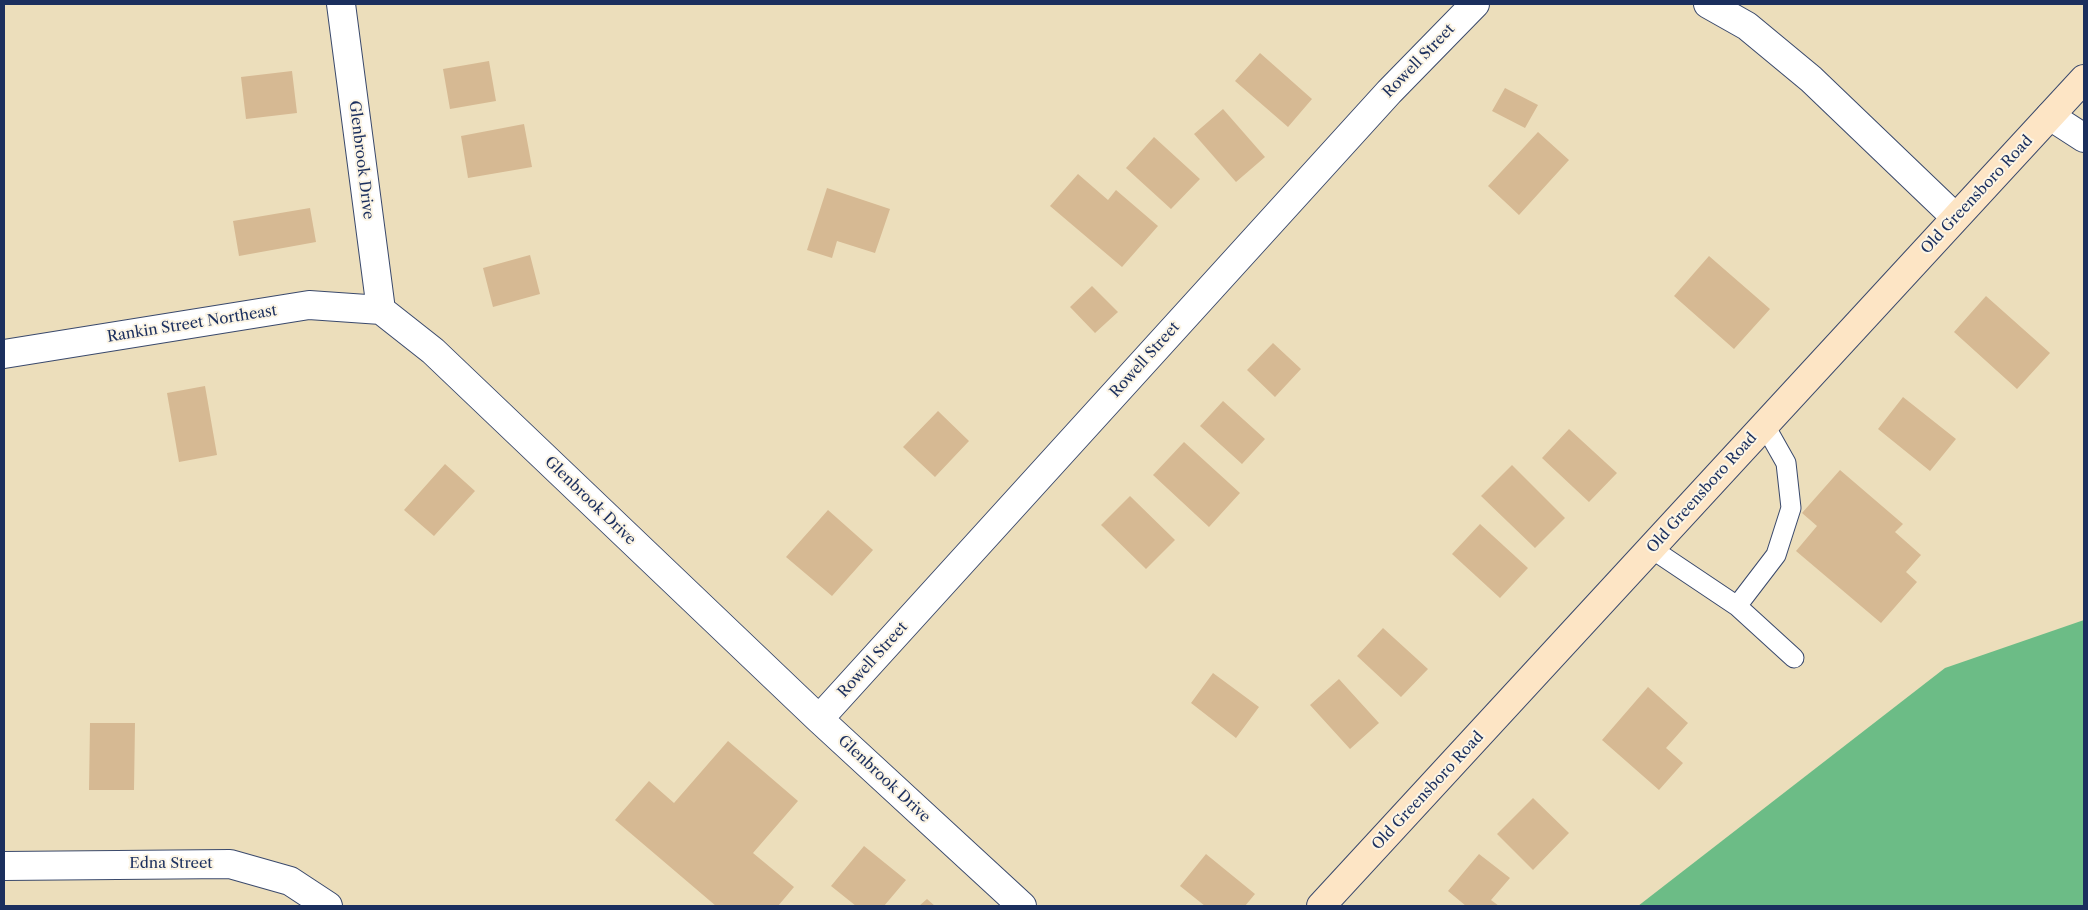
<!DOCTYPE html>
<style>
body{margin:0}
#map{position:relative;width:2088px;height:910px;overflow:hidden;background:#ecdebb;font-family:"Libre Caslon Text",serif}
canvas{display:block}
.frame{position:absolute;inset:0;border:5px solid #1b2f5e;pointer-events:none}
</style>
<div id="map">
<canvas width="2088" height="910"></canvas>
<div class="frame"></div>
</div>
<script>
const ctx = document.querySelector('canvas').getContext('2d');
ctx.lineJoin = 'round';
function paint(path, color) { ctx.fillStyle = color; ctx.fill(path, 'evenodd'); }
function trace(path, color, width, dash) { ctx.strokeStyle = color; ctx.lineWidth = width; ctx.lineCap = dash ? 'butt' : 'round'; ctx.setLineDash(dash || []); ctx.stroke(path); }
function drawText(font, color, halo, rows, align = 'center') {
  ctx.font = font + ' "Libre Caslon Text",serif'; ctx.lineWidth = 4; ctx.setLineDash([]); ctx.textBaseline = 'middle'; ctx.strokeStyle = halo; ctx.fillStyle = color; for (const [text, x, y, turn = 0] of rows) {
    ctx.save(); ctx.translate(x, y); ctx.rotate((+turn || 0) * Math.PI / 180); ctx.textAlign = isNaN(turn) ? turn : align; if (halo) ctx.strokeText(text, 0, 0); ctx.fillText(text, 0, 0); ctx.restore();
  }
}
paint(new Path2D(`
 M2084 620V906H1638L1945 668Z`), '#6cbc86');
paint(new Path2D(`
 M1260 53 1312 99 1288 127 1235 81Z
 M489 61 496 101 450 109 443 69Z
 M292 71 297 113 246 119 241 77Z
 M1505 88 1538 105 1525 128 1492 111Z
 M1223 109 1265 157 1236 182 1194 134Z
 M524 124 532 167 468 178 461 136Z
 M1538 132 1569 160 1519 215 1488 186Z
 M1154 137 1200 179 1171 209 1126 168Z
 M1078 174 1108 200 1116 190 1158 226 1122 267 1050 206Z
 M827 188 890 209 875 253 837 241 832 258 807 250Z
 M310 208 316 242 239 256 233 221Z
 M530 255 540 294 493 307 483 268Z
 M1709 256 1770 309 1734 349 1674 296Z
 M1092 286 1118 312 1095 333 1070 307Z
 M1986 296 2050 353 2017 389 1954 332Z
 M1273 343 1301 369 1275 397 1247 370Z
 M205 386 217 455 179 462 167 393Z
 M1903 397 1956 439 1930 471 1878 429Z
 M1223 401 1265 439 1242 464 1200 426Z
 M938 411 969 441 935 477 903 447Z
 M1569 429 1617 473 1589 502 1542 458Z
 M1184 442 1240 493 1209 527 1153 475Z
 M445 464 475 491 434 536 404 510Z
 M1512 465 1565 518 1535 548 1481 496Z
 M1840 470 1903 524 1895 532 1921 555 1906 572 1917 582 1881 623 1796 551 1817 526 1802 513Z
 M1130 496 1175 540 1146 569 1101 525Z
 M828 510 873 550 832 596 786 557Z
 M1480 524 1528 568 1500 598 1452 554Z
 M1383 628 1428 669 1401 697 1357 656Z
 M1213 673 1259 707 1236 738 1191 703Z
 M1339 679 1379 723 1350 749 1310 705Z
 M1648 687 1688 723 1666 748 1683 763 1659 790 1602 740Z
 M90 723H135L134 790H89Z
 M728 741 798 801 753 853 794 887 778 906H716L615 820 649 781 674 803Z
 M1533 798 1569 833 1533 870 1497 834Z
 M864 846 906 880 884 906H856L831 886Z
 M1206 854 1255 894 1245 906H1205L1180 886Z
 M1479 854 1510 878 1491 900 1499 906H1466L1448 891Z
 M927 899 935 906H919Z`), '#d6b993');
const lane = new Path2D(`
 M1764 424 1786 463 1791 508 1776 555 1737 606 1794 658
 M1652 549 1737 606`);
const street = new Path2D(`
 M341 4 381 310 433 351 819 719 1022 906
 M1708 4 1747 26 1811 79 1955 217
 M2050 116 2084 138
 M4 354 309 305 381 310
 M819 719 1389 92 1475 4
 M4 866 230 864 290 881 328 906`);
const secondary = new Path2D(`
 M1321 906 2084 79`);
trace(lane, '#3a496c', 21);
trace(street, '#3a496c', 30);
trace(secondary, '#3a496c', 30);
trace(lane, '#fff', 19);
trace(street, '#fff', 28);
trace(secondary, '#fde5c5', 28);
drawText('15px', '#1b2f5e', '#fcf5e5', [
 ["Rowell Street",1419,61,-46],
 ["Glenbrook Drive",361,160,83],
 ["Old Greensboro Road",1977,195,-47],
 ["Rankin Street Northeast",192,324,-9],
 ["Rowell Street",1145,360,-48],
 ["Old Greensboro Road",1702,493,-48],
 ["Glenbrook Drive",590,501,44],
 ["Rowell Street",873,660,-48],
 ["Glenbrook Drive",884,779,43],
 ["Old Greensboro Road",1428,791,-47],
 ["Edna Street",171,864]
]);
</script>
